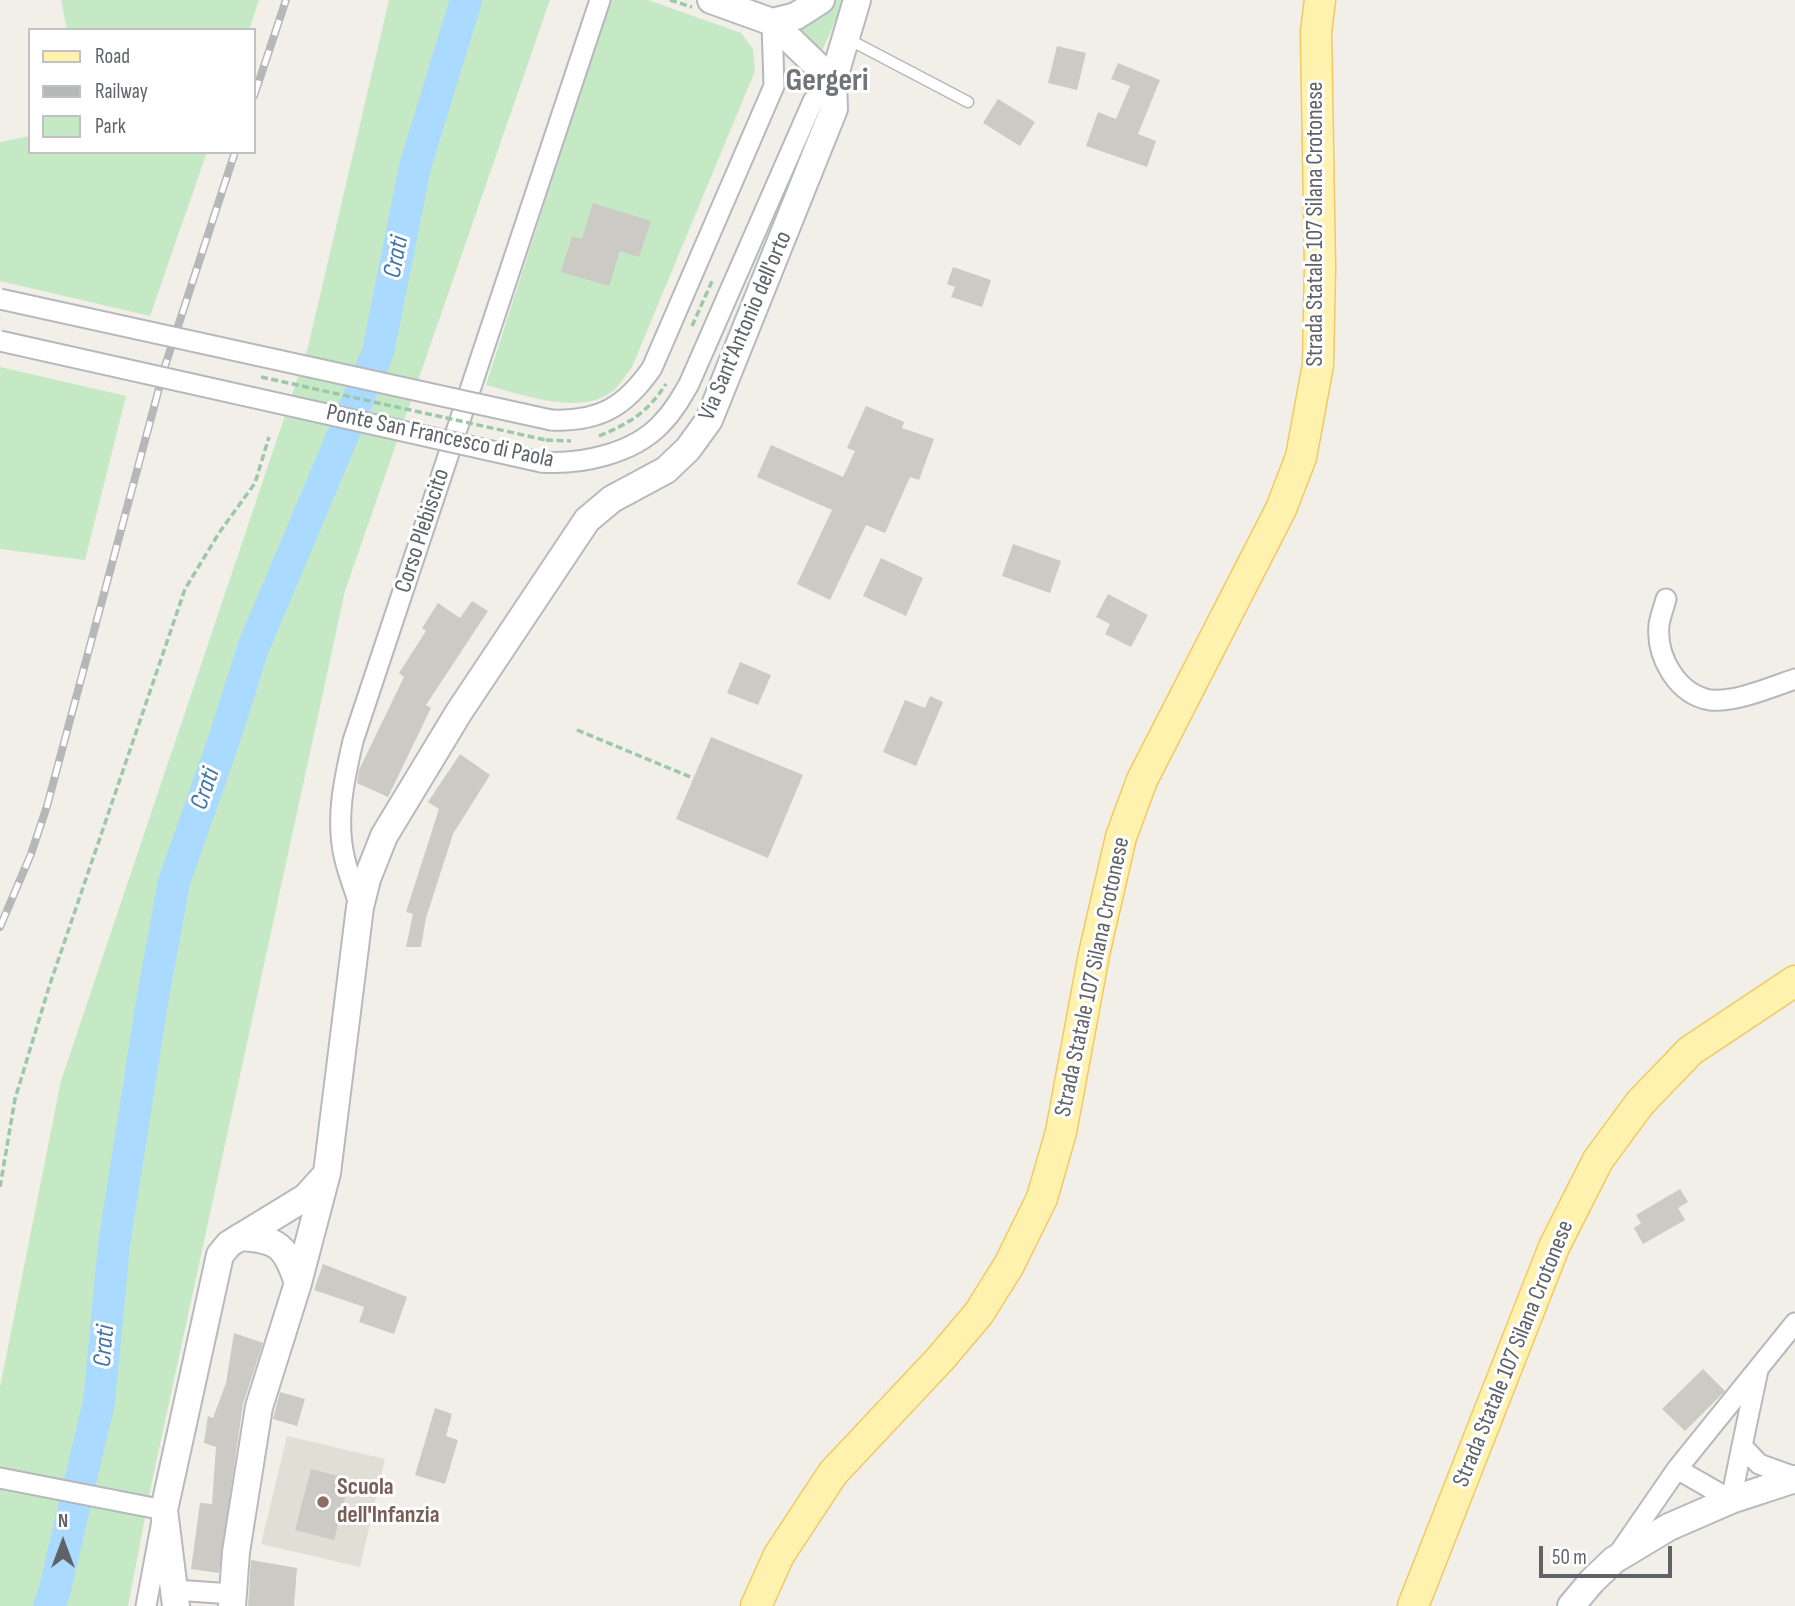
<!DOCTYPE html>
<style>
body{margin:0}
#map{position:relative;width:1795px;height:1606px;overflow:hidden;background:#f1efe8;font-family:"Sofia Sans Condensed",sans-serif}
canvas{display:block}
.legend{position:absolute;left:28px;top:28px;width:228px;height:126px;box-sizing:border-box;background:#fff;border:2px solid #bfc1c3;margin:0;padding:9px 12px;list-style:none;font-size:21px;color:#5f6368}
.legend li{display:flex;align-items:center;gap:14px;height:35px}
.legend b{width:35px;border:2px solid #bfc1c3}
.north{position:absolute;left:28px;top:1508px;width:70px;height:70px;-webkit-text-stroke:5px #fff;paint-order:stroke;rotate:0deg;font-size:19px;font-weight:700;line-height:28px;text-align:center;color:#5f6368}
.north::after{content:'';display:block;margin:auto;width:24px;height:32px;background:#5f6368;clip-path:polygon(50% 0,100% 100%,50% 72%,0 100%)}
.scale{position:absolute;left:1539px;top:1546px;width:133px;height:32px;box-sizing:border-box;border:4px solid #5f6368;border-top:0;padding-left:9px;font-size:21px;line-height:24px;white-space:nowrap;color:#5f6368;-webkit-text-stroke:5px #fff;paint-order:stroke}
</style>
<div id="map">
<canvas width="1795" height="1606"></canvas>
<ul class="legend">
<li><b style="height:9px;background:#fff2af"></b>Road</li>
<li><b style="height:9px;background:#b6b7b8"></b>Railway</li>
<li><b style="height:19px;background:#c5e8c5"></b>Park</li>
</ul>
<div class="north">N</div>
<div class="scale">50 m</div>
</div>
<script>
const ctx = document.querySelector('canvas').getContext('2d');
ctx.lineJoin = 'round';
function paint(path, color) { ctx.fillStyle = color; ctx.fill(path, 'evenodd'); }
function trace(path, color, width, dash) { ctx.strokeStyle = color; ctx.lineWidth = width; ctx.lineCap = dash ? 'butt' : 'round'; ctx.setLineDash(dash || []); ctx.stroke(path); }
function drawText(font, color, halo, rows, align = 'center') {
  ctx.font = font + ' "Sofia Sans Condensed",sans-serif'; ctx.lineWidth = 6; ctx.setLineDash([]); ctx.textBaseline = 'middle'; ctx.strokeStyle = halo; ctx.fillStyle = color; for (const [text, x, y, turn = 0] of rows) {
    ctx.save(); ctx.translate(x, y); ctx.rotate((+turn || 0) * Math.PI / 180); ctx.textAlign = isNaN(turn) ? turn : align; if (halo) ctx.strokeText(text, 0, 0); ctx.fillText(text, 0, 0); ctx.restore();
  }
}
paint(new Path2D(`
 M287 1436 385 1459 360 1567 261 1544Z`), '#e1ded6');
paint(new Path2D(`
 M61 0H259L249 30H67Z
 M389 0H550L345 591 152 1481 128 1606H0V1387L61 1081 308 347Z
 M610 0H648L741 33 753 49 755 71 632 367C626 374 621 383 615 389 584 418 521 394 486 385Z
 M833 0H845L820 55 796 31 805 19Z
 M30 136V152H207L150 316 0 281V142Z
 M0 367 126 396 85 560 0 549Z`), '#c5e8c5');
trace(new Path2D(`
 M49 1606 54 1593 99 1402 114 1245 152 1002 174 882 223 743 253 648 378 352 415 167 466 0`), '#aadaff', 32);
paint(new Path2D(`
 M1057 46 1086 53 1077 90 1048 83Z
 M1118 63 1160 80 1138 134 1156 141 1147 167 1086 146 1098 112 1116 119 1130 86 1111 79Z
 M998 99 1035 122 1020 146 983 123Z
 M593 203 651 221 639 257 620 251 609 286 561 272 572 236 582 239Z
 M953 267 991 280 982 307 951 297 955 287 947 284Z
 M866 406 904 422 902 428 934 439 919 480 910 477 885 533 866 525 830 600 797 584 832 510 757 477 771 445 843 477 855 451 847 448Z
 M1013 544 1061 561 1050 593 1002 576Z
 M881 558 923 578 906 616 863 596Z
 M1108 594 1148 615 1131 647 1105 634 1110 624 1096 617Z
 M472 601 488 611 426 705 431 708 388 797 357 783 359 770 404 677 399 673 426 631 422 628 438 603 460 618Z
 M740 662 771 675 758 705 727 693Z
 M930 696 943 702 916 766 883 752 905 700 925 708Z
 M711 737 803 775 768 858 676 819Z
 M460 754 490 775 453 834 426 918 421 947H406L413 914 406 912 439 809 428 802Z
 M1680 1189 1688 1202 1678 1208 1685 1220 1643 1244 1634 1228 1641 1223 1636 1215Z
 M323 1264 407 1297 394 1334 359 1322 364 1307 314 1290Z
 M234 1333 263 1343 243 1404 219 1573 191 1569 200 1503 212 1504 216 1447 204 1443 208 1416 213 1418 226 1383Z
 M1703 1369 1725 1391 1685 1431 1662 1409Z
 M280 1392 305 1399 297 1426 273 1419Z
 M435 1408 452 1414 446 1436 458 1440 445 1484 415 1475Z
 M311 1469 350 1479 334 1540 295 1530Z
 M251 1560 297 1568 294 1606H248Z`), '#cccac5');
const lane = new Path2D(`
 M846 38 968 102`);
const street = new Path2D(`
 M551 420C599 422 625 407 652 368L774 86 772 22
 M541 462C580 465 633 454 661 424 673 412 681 398 689 384L813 101 833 81
 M1666 599C1664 607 1660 617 1659 625 1656 657 1677 694 1710 700 1734 703 1772 687 1795 679
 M360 907C355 891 349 876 345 860 335 820 344 780 353 741L600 0
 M1758 1370 1742 1446 1759 1464 1795 1477
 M1677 1469 1731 1500 1742 1446
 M0 1478 164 1510 146 1606
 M1617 1556 1677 1469 1795 1323
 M175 1590 232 1594`);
const secondary = new Path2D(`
 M711 0 772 22 796 16 821 0
 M772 22 833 81
 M240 1237C279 1239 286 1247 298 1283
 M176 1606 164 1510 220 1255 229 1244 306 1197 324 1177
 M232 1606 236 1552 259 1407 298 1283 327 1173 360 907 367 879 384 836 459 712 587 520 612 499 666 470 688 449 709 420 834 109 833 81 857 0
 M1571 1606 1592 1581 1614 1560 1669 1527 1731 1500 1795 1479`);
const primary = new Path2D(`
 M756 1606 779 1555 833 1473 941 1358 979 1313 1009 1265 1042 1198 1061 1132 1094 954 1121 837 1142 780 1281 509 1301 457 1318 365 1320 268 1316 32 1320 0
 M1413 1606 1554 1247 1598 1160 1640 1103 1690 1051 1795 981`);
trace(lane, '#b5b8bc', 13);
trace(street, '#b5b8bc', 23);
trace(secondary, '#b6babf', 30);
trace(primary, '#f2c960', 33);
trace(new Path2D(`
 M670 0 692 7
 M692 326 713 279
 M599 436C630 423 647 413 666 384
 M546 440 571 441
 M577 730 693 778
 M0 1187 15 1099 49 987 185 589 219 533 255 483 269 437`), '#9cc7a9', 3.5, [7, 3.5]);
trace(lane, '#fff', 10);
trace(street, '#fff', 19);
trace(secondary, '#fff', 26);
trace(primary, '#fff2af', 30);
const rail = new Path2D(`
 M254 96 286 0
 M0 927 31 854 47 806 165 366 235 152`);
trace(rail, '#b6b7b8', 8);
trace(rail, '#fff', 5, [16]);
const streetBridge = new Path2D(`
 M0 299 551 420
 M0 341 541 462`);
trace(streetBridge, '#b5b8bc', 23, []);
trace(new Path2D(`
 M261 377 546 440`), '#9cc7a9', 3.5, [7, 3.5]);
trace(streetBridge, '#fff', 19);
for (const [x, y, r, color] of [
 [323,1502,7,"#8d6e63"]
]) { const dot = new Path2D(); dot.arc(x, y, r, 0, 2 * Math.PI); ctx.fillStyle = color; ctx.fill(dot); trace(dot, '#fff', 2.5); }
drawText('24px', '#5f6368', '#fff', [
 ["Strada Statale 107 Silana Crotonese",1316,224,-90],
 ["Via Sant'Antonio dell'orto",746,326,-67],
 ["Ponte San Francesco di Paola",440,437,12],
 ["Corso Plebiscito",423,531,-72],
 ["Strada Statale 107 Silana Crotonese",1093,977,-78],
 ["Strada Statale 107 Silana Crotonese",1514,1354,-68]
]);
drawText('bold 24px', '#785e54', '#fff', [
 ["Scuola",337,1488],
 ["dell'Infanzia",337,1516]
], 'left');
drawText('italic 26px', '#4174aa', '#fff', [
 ["Crati",397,257,-79],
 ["Crati",206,789,-71],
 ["Crati",105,1346,-85]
]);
drawText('bold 32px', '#70757a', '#fff', [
 ["Gergeri",827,82]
]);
</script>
